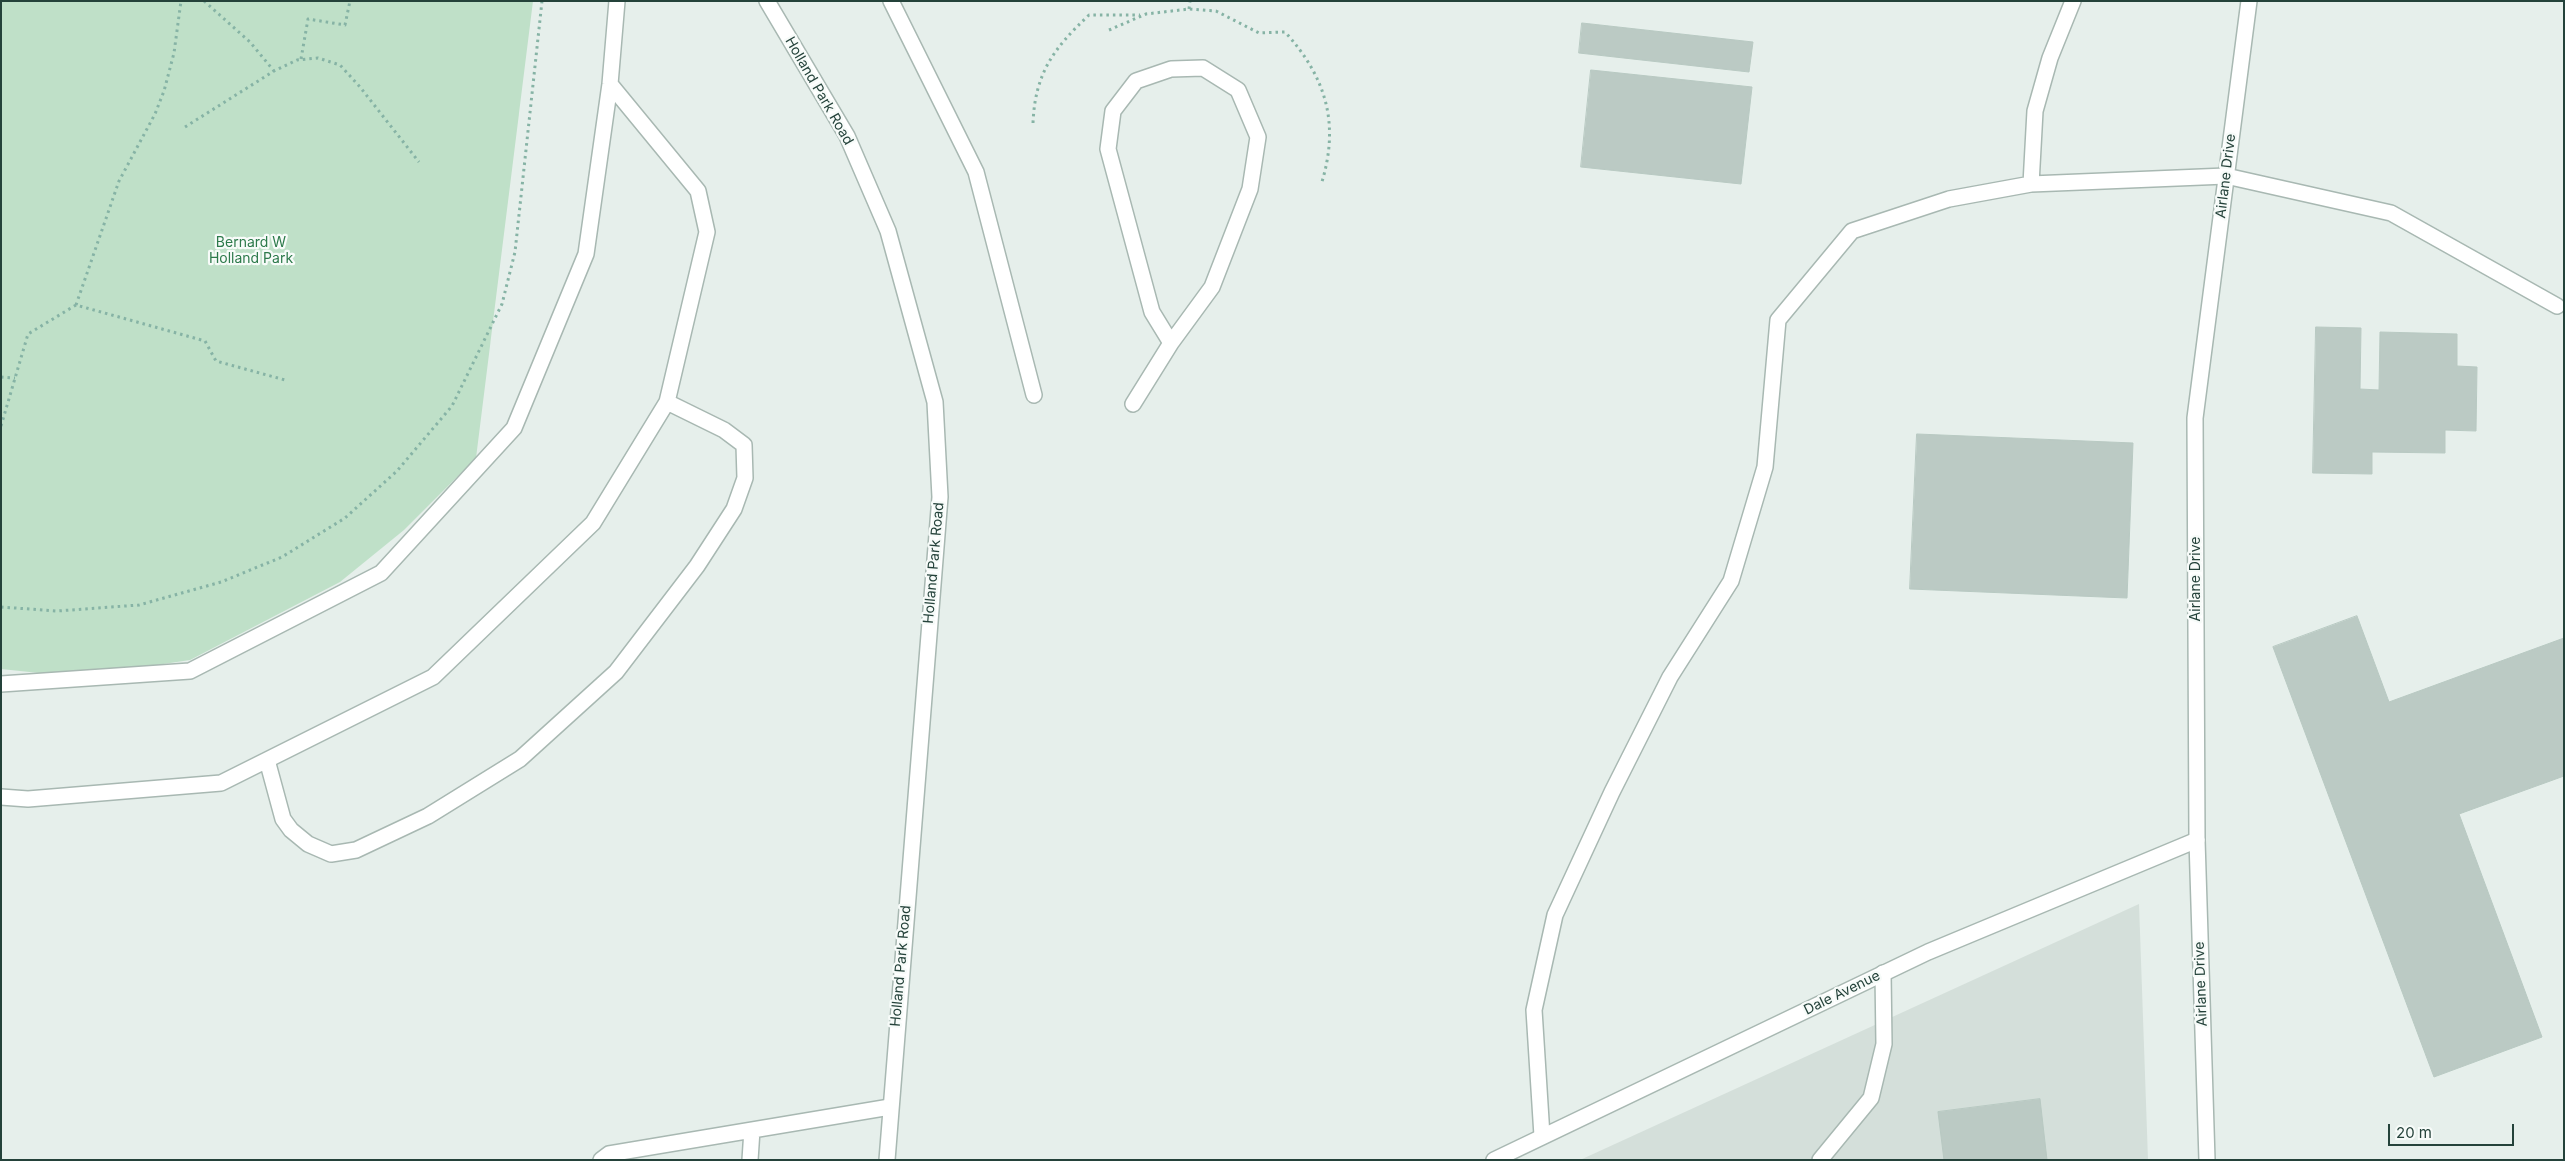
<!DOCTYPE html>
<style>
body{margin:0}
#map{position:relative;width:2565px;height:1161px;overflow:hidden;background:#e6efeb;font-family:Inter,sans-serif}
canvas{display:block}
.frame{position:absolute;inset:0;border:2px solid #24423a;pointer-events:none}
.scale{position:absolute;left:2388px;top:1124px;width:126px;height:22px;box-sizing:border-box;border:2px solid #24423a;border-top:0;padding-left:6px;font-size:15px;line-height:18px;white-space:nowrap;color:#24423a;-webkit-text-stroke:4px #f7fbf9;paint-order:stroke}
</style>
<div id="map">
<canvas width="2565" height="1161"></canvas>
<div class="frame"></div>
<div class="scale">20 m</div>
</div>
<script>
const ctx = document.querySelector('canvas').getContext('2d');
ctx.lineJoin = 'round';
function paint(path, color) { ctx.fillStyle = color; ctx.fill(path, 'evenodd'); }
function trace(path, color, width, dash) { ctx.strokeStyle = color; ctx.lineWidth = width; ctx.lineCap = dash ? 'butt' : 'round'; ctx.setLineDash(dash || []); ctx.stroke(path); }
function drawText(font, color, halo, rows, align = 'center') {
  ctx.font = font + ' Inter,sans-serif'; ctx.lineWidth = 4.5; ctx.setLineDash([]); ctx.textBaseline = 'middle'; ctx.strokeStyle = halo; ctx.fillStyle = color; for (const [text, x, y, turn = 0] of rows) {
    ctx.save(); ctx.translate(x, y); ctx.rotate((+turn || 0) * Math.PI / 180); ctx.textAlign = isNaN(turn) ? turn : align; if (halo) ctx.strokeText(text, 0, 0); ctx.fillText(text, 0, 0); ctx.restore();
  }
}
paint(new Path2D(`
 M2139 904 2148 1160H1580Z`), '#d4dfda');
paint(new Path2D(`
 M1 1H533L476 458 404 530 340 582 190 660 77 677 1 669Z`), '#bfe0c8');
const building = new Path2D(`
 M1582 23 1753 42 1749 72 1579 53Z
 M1591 70 1752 87 1741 184 1581 167Z
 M2316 327 2361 328 2360 389 2379 390 2380 332 2457 334V366L2477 367 2476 431 2445 430V453L2372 452V474L2313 473Z
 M1917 434 2133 443 2127 598 1910 589Z
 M2357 616 2389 702 2564 638V776L2459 814 2542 1037 2434 1077 2273 647Z
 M2040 1099 2047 1160H1944L1938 1112Z`);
paint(building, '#bbcac4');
trace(building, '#b8c9c2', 1);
const service = new Path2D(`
 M891 1 976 172 1034 395
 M2031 184 2035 111 2050 58 2073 1
 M1133 404 1171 343 1212 287 1250 189 1258 137 1238 90 1203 68 1171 69 1136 81 1113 111 1108 149 1152 312 1171 343
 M1 684 190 671 381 573 514 428 586 254 610 84 617 1
 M267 760 283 819 291 830 308 844 331 854 356 850 428 816 520 759 616 672 697 566 734 509 745 478 744 445 724 430 667 402
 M1 797 28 799 221 783 433 677 593 523 667 402 707 232 698 191 610 84
 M1542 1136 1534 1010 1555 915 1612 792 1670 677 1731 581 1765 467 1778 320 1852 231 1949 199 2031 184 2226 176 2391 213 2557 306
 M601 1160 609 1154 890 1107
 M750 1160 752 1130
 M1820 1160 1871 1098 1884 1044 1883 973`);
const minor = new Path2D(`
 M767 1 847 136 888 231 935 402 940 497 887 1160
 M1494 1160 1928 952 2197 840`);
const tertiary = new Path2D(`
 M2207 1160 2197 840 2195 418 2249 1`);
trace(service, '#a8b8b2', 18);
trace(minor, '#a8b8b2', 18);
trace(tertiary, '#a8b8b2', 18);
trace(new Path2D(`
 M204 1 250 42 274 71
 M1189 9 1190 1
 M1109 30 1146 14 1189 9 1216 11 1259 33 1285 32C1327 78 1340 125 1321 185
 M301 59 308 19 345 25 350 1
 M1033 123C1035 73 1054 48 1089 15H1140
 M185 127 274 71 297 60 318 58 340 65 360 87 419 162
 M76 305 119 181 155 114 164 91 174 53 181 1
 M1 377 15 378
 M1 426 28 334 76 305 205 341 216 361 285 380
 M1 607 57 611 139 605 221 582 282 557 345 518 397 471 452 406 502 304 515 252 542 1`), '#86b3a5', 3, [2.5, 4]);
trace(service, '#fff', 15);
trace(minor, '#fff', 15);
trace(tertiary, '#fff', 15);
drawText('14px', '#24423a', '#f7fbf9', [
 ["Holland Park Road",819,91,60],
 ["Airlane Drive",2226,176,-83],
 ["Holland Park Road",934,563,-85],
 ["Airlane Drive",2196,579,-90],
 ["Holland Park Road",901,966,-85],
 ["Airlane Drive",2201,984,-92],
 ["Dale Avenue",1842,993,-26]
]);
drawText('14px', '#2d7a4b', '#f7fbf9', [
 ["Bernard W",251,243],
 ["Holland Park",251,259]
]);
</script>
